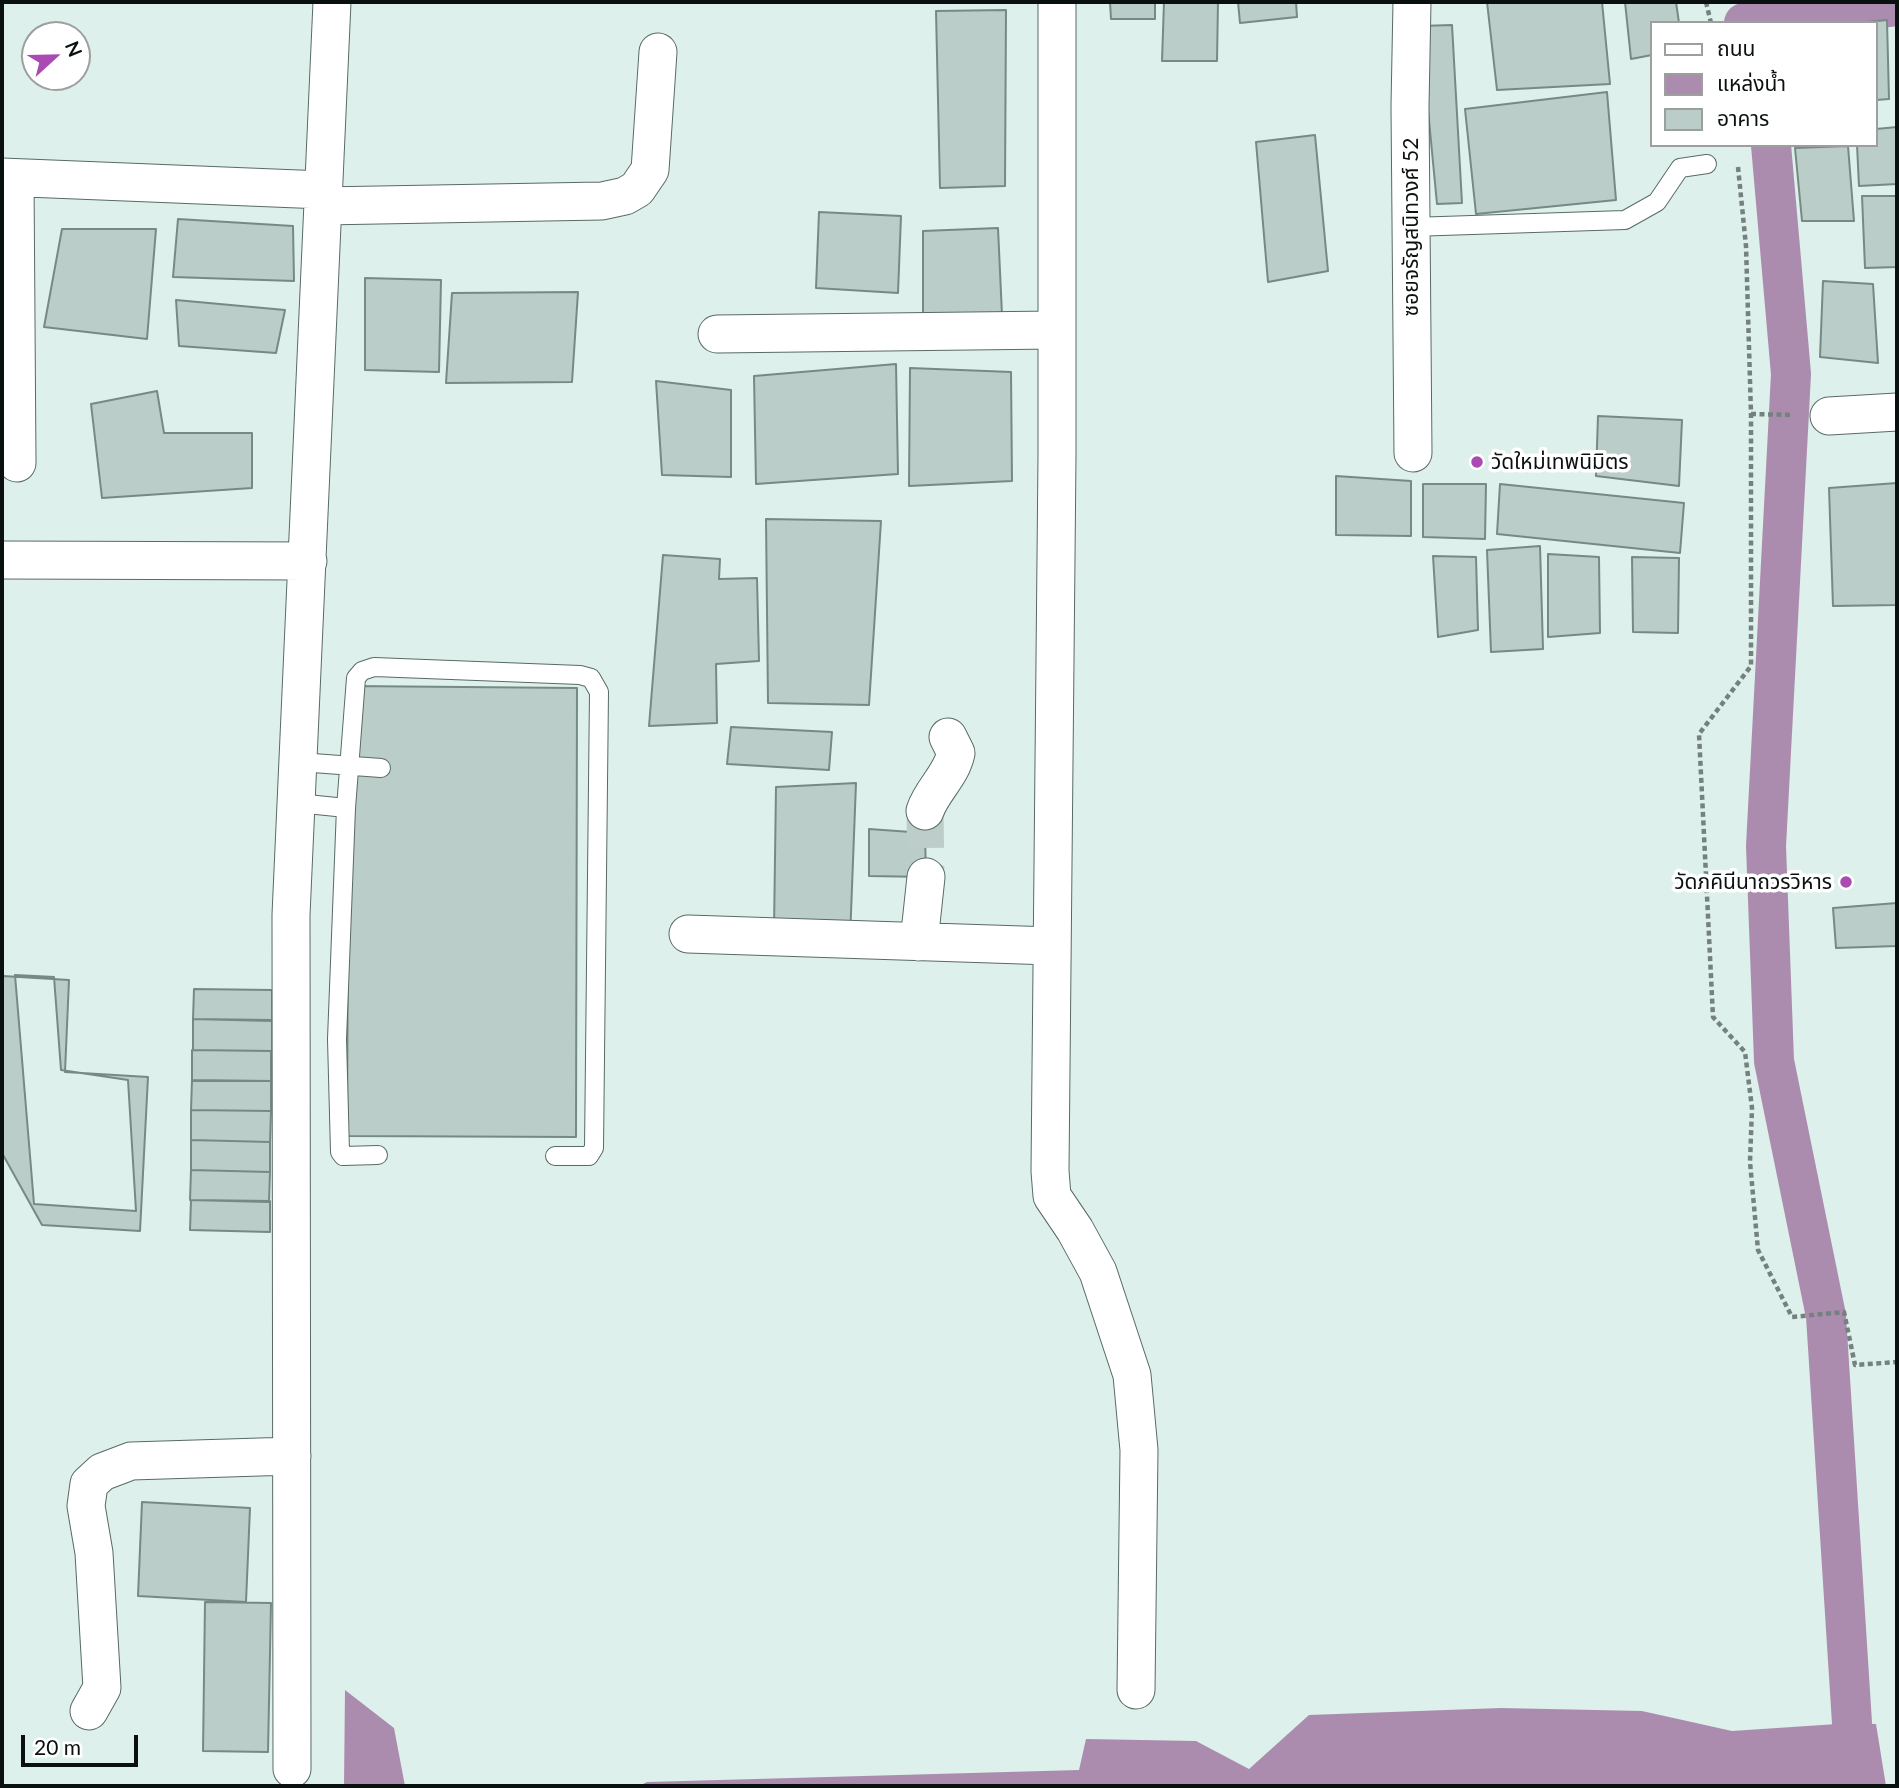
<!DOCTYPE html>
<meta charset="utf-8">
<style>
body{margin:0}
#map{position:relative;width:1899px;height:1788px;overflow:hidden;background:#ddf0eb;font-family:Lato,"Noto Sans Thai",sans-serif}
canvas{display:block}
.frame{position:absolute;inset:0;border:4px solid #0a100f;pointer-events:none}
.legend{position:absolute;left:1650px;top:21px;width:228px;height:126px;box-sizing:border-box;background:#fff;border:2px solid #9d9f9f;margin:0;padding:9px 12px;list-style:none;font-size:21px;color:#0a100f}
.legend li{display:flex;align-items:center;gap:14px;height:35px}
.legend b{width:35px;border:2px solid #9d9f9f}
.north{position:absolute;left:21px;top:21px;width:70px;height:70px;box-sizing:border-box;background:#fff;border:2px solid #9d9f9f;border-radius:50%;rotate:68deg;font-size:19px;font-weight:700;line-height:28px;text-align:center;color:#0a100f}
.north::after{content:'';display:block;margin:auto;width:24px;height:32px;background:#aa4ab3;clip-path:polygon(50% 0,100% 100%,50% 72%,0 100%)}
.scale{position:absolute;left:21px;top:1735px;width:117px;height:32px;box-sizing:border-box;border:4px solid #0a100f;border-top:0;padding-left:9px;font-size:21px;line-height:24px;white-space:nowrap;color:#0a100f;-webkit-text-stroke:5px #fff;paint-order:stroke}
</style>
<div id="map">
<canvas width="1899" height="1788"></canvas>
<div class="frame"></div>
<ul class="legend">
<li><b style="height:9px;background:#fff"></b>ถนน</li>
<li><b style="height:19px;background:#ac8cae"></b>แหล่งน้ำ</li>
<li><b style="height:19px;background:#bacdc8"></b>อาคาร</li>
</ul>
<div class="north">N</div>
<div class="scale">20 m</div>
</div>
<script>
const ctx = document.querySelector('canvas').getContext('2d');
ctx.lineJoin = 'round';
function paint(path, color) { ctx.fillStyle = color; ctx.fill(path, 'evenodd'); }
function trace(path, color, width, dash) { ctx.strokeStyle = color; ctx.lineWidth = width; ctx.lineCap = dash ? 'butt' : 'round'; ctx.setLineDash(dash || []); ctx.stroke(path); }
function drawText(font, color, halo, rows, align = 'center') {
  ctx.font = font + ' Lato,"Noto Sans Thai",sans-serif'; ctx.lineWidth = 7; ctx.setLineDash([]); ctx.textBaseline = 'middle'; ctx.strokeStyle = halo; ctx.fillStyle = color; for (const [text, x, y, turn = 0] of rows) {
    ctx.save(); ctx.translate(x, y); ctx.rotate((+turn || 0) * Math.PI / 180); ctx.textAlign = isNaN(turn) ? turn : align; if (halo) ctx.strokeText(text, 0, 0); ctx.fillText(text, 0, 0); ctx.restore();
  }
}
paint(new Path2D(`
 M345 1690 394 1728 405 1786H344Z
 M1501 1708 1642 1711 1732 1731 1852 1723 1876 1724 1886 1786H639L647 1782 1079 1770 1086 1739 1196 1741 1249 1769 1309 1715Z`), '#ac8cae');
trace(new Path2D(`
 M1744 23 1897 6
 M1771 145 1791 374 1766 846 1774 1061 1826 1316 1852 1723 1850 1786`), '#ac8cae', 40);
const building = new Path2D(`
 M1110 2H1155V19H1111Z
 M1164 2H1218L1217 61H1162Z
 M1238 2H1296L1297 17 1240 23Z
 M1487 2H1602L1610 84 1497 90Z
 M1625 2H1676L1679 23H1652V55L1631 59Z
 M1006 10 1005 186 940 188 936 11Z
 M1887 20 1889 99 1876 100V23H1857Z
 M1452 25 1462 203 1437 204 1420 26Z
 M1607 92 1616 200 1476 214 1465 109Z
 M1897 127V184L1859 186 1857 145H1876V129Z
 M1315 135 1328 271 1268 282 1256 142Z
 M1848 146 1854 221H1802L1795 148Z
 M1862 196H1897V267L1865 268Z
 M819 212 901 216 898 293 816 288Z
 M178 219 293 226 294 281 173 277Z
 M998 228 1002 315 923 332V231Z
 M62 229H156L147 339 44 327Z
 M365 278 441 280 439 372 365 370Z
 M1823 281 1873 284 1878 363 1820 357Z
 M578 292 572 382 446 383 452 293Z
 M176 300 285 310 276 353 179 346Z
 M896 364 898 474 756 484 754 376Z
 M910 368 1011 372 1012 481 909 486Z
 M656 381 731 390V477L662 475Z
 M157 391 164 433H252V488L102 498 91 404Z
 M1598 416 1682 420 1679 486 1596 476Z
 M1336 476 1411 481V536L1336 535Z
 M1897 483V605L1833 606 1829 488Z
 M1423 484H1486L1485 539 1423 537Z
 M1500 484 1684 503 1680 553 1497 534Z
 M766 519 881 521 869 705 768 703Z
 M1540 546 1543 649 1491 652 1487 550Z
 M1548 554 1599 557 1600 633 1548 637Z
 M663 555 720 559 719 579 757 578 759 661 716 664 717 723 649 726Z
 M1433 556 1476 557 1478 630 1438 637Z
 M1632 557 1679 558 1678 633 1633 632Z
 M349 686 577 688 576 1137 347 1136Z
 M731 727 832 732 829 770 727 764Z
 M856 783 850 939 774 929 776 787Z
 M869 829 925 833 926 877 869 876Z
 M1897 903V946L1836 948 1833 908Z
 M15 975 54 977 61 1070 128 1080 136 1211 34 1204Z
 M3 976 69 980 65 1072 148 1077 140 1231 42 1225 2 1153V1293V998Z
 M194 989 272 990V1020L193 1019Z
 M193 1019 272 1021V1051L193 1050Z
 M192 1050 271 1051V1081H192Z
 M192 1080 271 1081V1111L191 1110Z
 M191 1110 271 1111 270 1142 191 1140Z
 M191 1140 270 1142V1172L191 1170Z
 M191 1170 270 1172 269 1202 190 1200Z
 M191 1200 270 1201V1232L190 1230Z
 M142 1502 250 1508 246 1602 138 1596Z
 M205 1602 271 1603 268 1752 203 1751Z`);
paint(building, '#bacdc8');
trace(building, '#778985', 2);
trace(new Path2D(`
 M925 811 926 877`), '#bdceca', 37, [37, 18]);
const lane = new Path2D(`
 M1411 227 1625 220 1657 202 1680 168 1707 164
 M299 762 381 768
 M297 803 346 808
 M378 1155 343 1156 340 1152 337 1039 346 808 356 678 362 671 374 667 580 675 591 678 599 692 594 1148 589 1156H555`);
const street = new Path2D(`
 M1057 2V455L1050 1171 1052 1196 1075 1230 1098 1272 1132 1375 1139 1450 1136 1690
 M1412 2 1410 106 1413 453
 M2 177 323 190
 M15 178 17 463
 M323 206 602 201 625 196 637 189 650 170 658 52
 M717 334 1055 330
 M1829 416 1897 412
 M2 560 308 561
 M925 811C932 790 951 776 956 753L948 737
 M688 934 1052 946
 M919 942 926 877
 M89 1711 102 1688 94 1553 86 1506 89 1484 102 1472 131 1461 292 1456
 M292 1769 291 915 332 2`);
trace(lane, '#596a66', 20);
trace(street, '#596a66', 39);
trace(new Path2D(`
 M1706 2 1711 23
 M1738 167 1746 246 1751 414V666L1699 734 1713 1017 1745 1052 1752 1108 1750 1162 1758 1250 1792 1317 1844 1312 1855 1365 1897 1362
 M1751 414 1792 415`), '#75817e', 4.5, [5, 3.5]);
trace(lane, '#fff', 18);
trace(street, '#fff', 37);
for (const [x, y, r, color] of [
 [1477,462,7,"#aa4ab3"],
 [1846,882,7,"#aa4ab3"]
]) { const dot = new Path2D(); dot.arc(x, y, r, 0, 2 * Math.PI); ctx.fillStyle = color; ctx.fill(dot); trace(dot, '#fff', 2.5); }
drawText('21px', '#0a100f', '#fff', [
 ["ซอยจรัญสนิทวงศ์ 52",1411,227,-90]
]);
drawText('21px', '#0a100f', '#fff', [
 ["วัดใหม่เทพนิมิตร",1491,462],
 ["วัดภคินีนาถวรวิหาร",1832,882,"right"]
], 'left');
</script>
